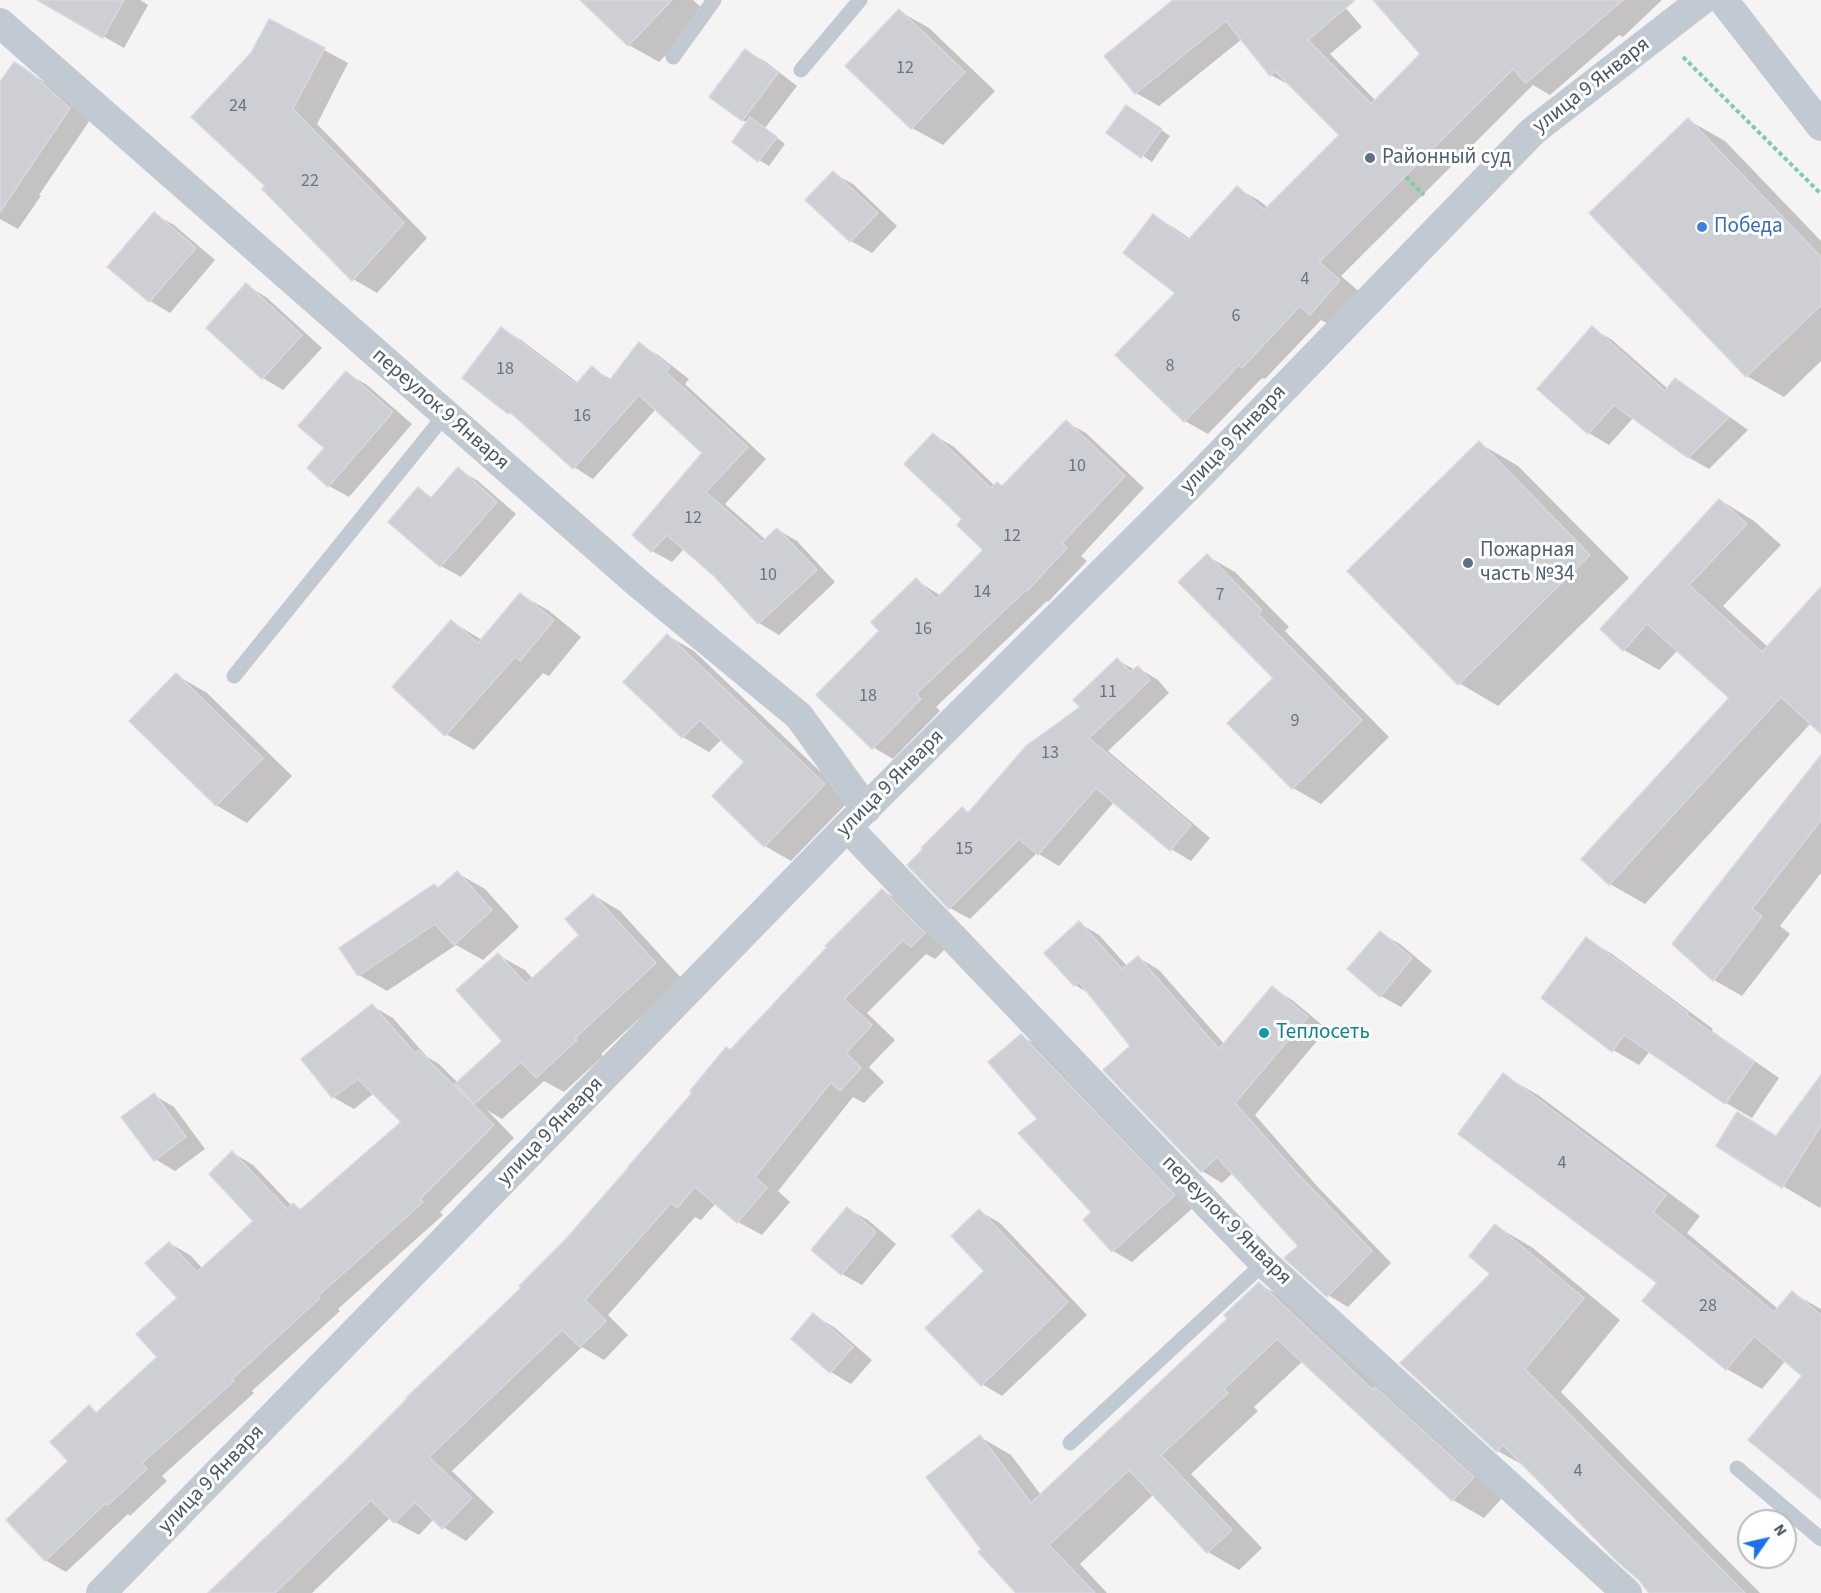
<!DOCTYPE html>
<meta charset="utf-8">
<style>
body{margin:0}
#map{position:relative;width:1821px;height:1593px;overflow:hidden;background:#f5f3f3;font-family:"Source Sans 3",sans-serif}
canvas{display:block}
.north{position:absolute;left:1737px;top:1509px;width:60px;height:60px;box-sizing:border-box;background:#fff;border:2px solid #b7bbc0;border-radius:50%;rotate:56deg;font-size:16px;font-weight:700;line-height:24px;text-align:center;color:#4a5661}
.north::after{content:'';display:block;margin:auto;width:21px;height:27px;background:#1a73e8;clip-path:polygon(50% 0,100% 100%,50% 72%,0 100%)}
</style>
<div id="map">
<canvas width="1821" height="1593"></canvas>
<div class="north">N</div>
</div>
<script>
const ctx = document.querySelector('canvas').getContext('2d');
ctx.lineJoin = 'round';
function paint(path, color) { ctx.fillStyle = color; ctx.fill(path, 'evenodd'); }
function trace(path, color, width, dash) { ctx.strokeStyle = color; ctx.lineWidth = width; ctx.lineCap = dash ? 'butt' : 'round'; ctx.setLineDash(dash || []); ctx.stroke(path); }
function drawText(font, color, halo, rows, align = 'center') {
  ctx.font = font + ' "Source Sans 3",sans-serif'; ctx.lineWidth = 6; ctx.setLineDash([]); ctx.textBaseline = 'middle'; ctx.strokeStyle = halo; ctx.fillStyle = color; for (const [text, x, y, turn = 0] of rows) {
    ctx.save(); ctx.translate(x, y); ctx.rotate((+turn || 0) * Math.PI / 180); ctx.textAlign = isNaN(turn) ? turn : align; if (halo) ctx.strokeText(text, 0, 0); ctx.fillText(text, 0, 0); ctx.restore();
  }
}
paint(new Path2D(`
 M51 0H140L148 5 124 48 48 5Z
 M582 0H693L707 13 659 62 629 45Z
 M1176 0H1339L1362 27 1330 54 1376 101 1422 54 1375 0H1662L1623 37 1619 35 1550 95 1533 85 1341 276 1362 294 1334 327 1321 320 1265 379 1262 378 1208 434 1185 421 1117 355 1177 292 1154 216 1176 229 1190 239 1237 188 1260 201 1268 208 1341 135 1293 87 1271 75 1242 39 1159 106 1136 93Z
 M899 11 929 28 995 91 943 145 912 128Z
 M324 50 348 63 317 124 427 238 377 293 353 279 267 186 193 116Z
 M746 51 766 62 797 86 765 128 785 144 769 166 759 160 748 123 742 120Z
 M14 64 51 86 90 120 39 195 41 196 18 229 0 219V85Z
 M1137 113 1170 136 1152 162 1109 133Z
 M1688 120 1725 141 1821 241V361L1784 397 1747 376Z
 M833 173 853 184 897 226 872 253 851 241 807 200Z
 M154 214 174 225 215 260 170 313 150 301 109 267Z
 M246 285 266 297 322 348 283 390 263 378 208 328Z
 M1592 328 1612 340 1668 389 1675 380 1695 392 1748 430 1709 469 1688 457 1633 418 1609 445 1589 433 1539 389Z
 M502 329 521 340 578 383 592 368 612 380 639 344 658 355 689 379 685 384 766 459 725 504 766 540 778 530 797 541 835 582 779 635 759 623 715 575 684 549 672 562 652 551 634 535 705 453 656 409 593 479 574 467 522 420 509 413 464 378Z
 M346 373 367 385 412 424 349 497 329 486Z
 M1066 422 1086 433 1144 488 1081 556 1087 561 1048 602 1047 601 936 707 940 711 893 759 873 747 881 631 916 580 941 596 986 550 964 519 934 435 954 447 995 486 1003 487Z
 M1479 443 1518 466 1629 578 1498 706 1459 683Z
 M458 469 478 481 516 514 461 577 441 566 418 489 433 498Z
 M1720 500 1754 521 1781 545 1723 606 1768 647 1821 589V732L1811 723 1645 904 1610 884 1583 859 1731 698 1678 650 1659 670 1624 650Z
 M1207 556 1235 572 1289 627 1285 631 1389 737 1321 804 1293 788 1229 723 1276 678Z
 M521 595 548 610 581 637 549 676 543 673 474 750 446 734 452 622 482 640Z
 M668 636 694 651 850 800 791 861 765 846 746 762 722 739 709 752 683 737 625 682Z
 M1117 660 1135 670 1138 668 1158 680 1169 693 1108 751 1210 838 1191 861 1171 849 1114 802 1059 866 1037 853 970 919 950 908 962 809 969 814 1083 708Z
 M176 675 207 693 292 776 247 823 216 805Z
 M1821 757V873L1780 926 1790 934 1742 996 1714 980Z
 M457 873 485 889 519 927 483 960 456 945 387 991 359 975 434 885 440 889Z
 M883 891 906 904 947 947 935 959 926 954 867 1013 895 1040 869 1067 884 1082 864 1103 853 1097 778 1191 790 1202 762 1235 738 1222 716 1203 701 1220 695 1217 608 1315 628 1335 604 1360 582 1347 452 1471 494 1512 466 1541 443 1527 434 1519 419 1535 395 1522 391 1517 312 1593H215L523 1288 567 1241 731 1051Z
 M593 895 620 911 682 979 601 1054 603 1056 564 1092 544 1081 502 1119 487 1110 514 1138 440 1212 443 1215 338 1309 340 1311 252 1391 254 1393 162 1476 167 1481 130 1516 128 1514 66 1572 45 1560 70 1461 89 1407 98 1413 159 1357 179 1298 169 1243 190 1255 203 1269 256 1221 233 1153 253 1165 292 1206 294 1205 302 1210 404 1122 374 1093 354 1109 333 1097 372 1006 393 1018 427 1057 439 1064 458 1083 504 1041 498 955 525 970 534 980 581 935Z
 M1079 923 1099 935 1128 967 1139 958 1159 970 1225 1045 1272 988 1292 1000 1327 1029 1255 1115 1317 1186 1391 1263 1348 1307 1328 1295 1300 1246 1233 1173 1222 1183 1202 1171 1132 1047 1090 994 1075 985 1046 953Z
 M1380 933 1400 944 1432 971 1401 1007 1381 996Z
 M1586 939 1612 954 1713 1029 1712 1031 1779 1078 1752 1118 1726 1103 1650 1051 1639 1065 1613 1050Z
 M1021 1036 1041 1047 1194 1207 1132 1262 1113 1251 1085 1220 1093 1212 1039 1119Z
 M1503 1075 1538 1095 1700 1216 1687 1233 1778 1309 1792 1293 1821 1309V1498L1804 1375 1786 1360 1762 1389 1727 1369 1659 1283Z
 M1821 1078V1205L1820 1208 1783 1186 1777 1137Z
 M154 1095 174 1107 205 1149 175 1171 155 1159Z
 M848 1209 868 1220 896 1244 862 1285 842 1274Z
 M979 1211 1000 1223 1087 1315 1002 1396 982 1384 987 1271Z
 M1496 1226 1533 1248 1620 1320 1561 1392 1760 1593H1651L1640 1579 1528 1468 1498 1451 1492 1274Z
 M1259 1284 1291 1302 1504 1496 1484 1518 1453 1500 1303 1361 1254 1407 1258 1411 1191 1474 1262 1548 1239 1570 1208 1552 1154 1494 1080 1564 1107 1593H1018L983 1550 980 1437 1011 1455 1041 1495 1229 1319Z
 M813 1315 834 1327 872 1360 851 1384 831 1372 793 1339Z`), '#0003');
const building = new Path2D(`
 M37 0H124L103 38Z
 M580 0H672L628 46Z
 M1173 0H1355L1308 40 1371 104 1420 54 1373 0H1623L1526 83 1513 69 1319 262 1340 280 1310 315 1300 306 1242 368 1239 365 1184 422 1115 355 1175 293 1123 253 1153 214 1188 240 1237 186 1264 210 1339 135 1275 71 1270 76 1226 21 1135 94 1104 56Z
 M899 9 965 72 911 129 845 66Z
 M269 19 325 48 293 109 404 223 352 281 262 189 265 186 191 117 251 53Z
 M745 49 778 73 742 121 709 97Z
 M14 62 31 73 70 108 0 212V82Z
 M1126 105 1162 129 1141 158 1106 133Z
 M750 117 777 137 758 162 732 142Z
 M1688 118 1821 257V305L1746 377 1589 213Z
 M833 171 878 213 850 242 805 200Z
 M154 212 196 248 149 302 107 267Z
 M246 283 302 335 262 379 206 328Z
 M1592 326 1665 391 1675 378 1729 417 1688 458 1614 405 1588 434 1537 389Z
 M501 327 576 384 592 366 609 381 639 342 670 367 666 372 748 447 706 492 762 542 777 528 817 570 758 624 714 576 667 535 651 552 632 535 702 453 639 395 573 469 510 412 508 414 462 378Z
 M346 371 393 412 328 487 307 468 324 448 298 426Z
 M1066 420 1125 476 1062 543 1067 548 1027 591 1026 590 916 694 921 699 872 749 816 695 879 631 871 622 916 578 936 599 983 550 957 525 962 519 904 464 933 433 991 488 997 482 1002 486Z
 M1479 441 1590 555 1458 685 1347 571Z
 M458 467 497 502 440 567 388 522 418 487 431 498Z
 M1719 499 1747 524 1689 585 1762 652 1821 587V734L1781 697 1609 885 1581 859 1729 698 1647 624 1623 651 1600 629Z
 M1207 554 1262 610 1258 614 1362 720 1292 789 1227 723 1273 678 1178 582Z
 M520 593 554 620 520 661 515 657 445 736 392 687 451 620 478 643Z
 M667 634 825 784 764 847 712 796 744 762 700 720 682 738 623 682Z
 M1117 658 1130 672 1138 666 1150 680 1089 738 1191 825 1170 851 1096 788 1038 855 1019 839 949 909 907 865 923 849 921 848 962 807 968 813 1026 746 1080 707 1073 700Z
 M176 673 263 758 216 806 129 721Z
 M1821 755V820L1752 909 1762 916 1713 981 1672 944Z
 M457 871 492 910 454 945 435 924 358 976 339 948 434 884 438 888Z
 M882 889 925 933 911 947 903 940 844 999 872 1025 846 1053 861 1068 840 1091 831 1082 755 1177 767 1188 737 1223 695 1187 677 1208 671 1203 585 1300 606 1321 580 1347 562 1330 429 1457 472 1498 442 1529 415 1502 394 1523 371 1500 275 1593H208L347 1459 407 1399 406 1398 521 1288 519 1286 565 1240 629 1167H628L692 1093 690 1091 726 1047 730 1050 827 947 825 946Z
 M593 894 656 963 575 1038 577 1040 536 1078 521 1062 474 1104 455 1084 502 1041 456 990 498 953 526 984 579 935 565 919Z
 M1079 921 1122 969 1138 956 1219 1049 1272 986 1308 1017 1235 1103 1297 1173 1372 1251 1327 1297 1284 1258 1298 1246 1217 1157 1201 1172 1103 1070 1130 1046 1079 982 1074 986 1044 953Z
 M1380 931 1412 958 1380 997 1347 969Z
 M1586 937 1688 1013 1687 1015 1754 1062 1725 1104 1624 1035 1612 1052 1541 998Z
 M372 1004 415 1053 418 1050 494 1125 420 1199 423 1202 318 1296 320 1298 232 1379 234 1381 142 1463 147 1469 108 1505 106 1503 45 1561 6 1520 68 1461 50 1442 89 1405 96 1413 157 1357 136 1334 177 1298 145 1263 169 1242 197 1272 253 1221 209 1174 232 1151 287 1209 293 1203 300 1210 401 1122 358 1079 332 1098 301 1059Z
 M1021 1034 1175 1195 1112 1252 1083 1220 1091 1212 1018 1133 1037 1119 988 1062Z
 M1503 1073 1666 1195 1653 1212 1774 1312 1792 1291 1821 1315V1500L1748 1440 1802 1376 1754 1336 1726 1370 1642 1301 1657 1283 1458 1134Z
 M1821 1075V1125L1782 1188 1716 1146 1737 1112 1776 1136Z
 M154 1093 186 1137 154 1161 121 1117Z
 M847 1207 876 1232 841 1275 811 1250Z
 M979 1209 1068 1302 981 1386 925 1328 984 1271 951 1236Z
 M1495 1224 1584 1298 1525 1369 1745 1593H1649L1639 1580 1618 1562 1503 1445 1497 1452 1400 1363 1490 1274 1469 1256Z
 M1259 1282 1373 1390 1375 1387 1474 1477 1452 1501 1277 1339 1224 1389 1228 1393 1161 1455 1232 1530 1207 1553 1129 1470 1049 1545 1095 1593H1016L978 1552 981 1549 926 1477 980 1435 1031 1503 1227 1319 1224 1315Z
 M813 1313 853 1347 830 1373 791 1339Z`);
paint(building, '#cdcfd5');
trace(building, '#d7d9de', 1.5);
trace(new Path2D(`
 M1683 57 1821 194
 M1406 177 1424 195`), '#7ad0a6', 4, [4.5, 3]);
trace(new Path2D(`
 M673 57 714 0
 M801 70 860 0
 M234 676 445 415
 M1070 1443 1264 1263
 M1737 1468 1821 1539`), '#c1cad2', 15);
trace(new Path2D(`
 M1723 0 1821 126
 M0 23 639 584 799 716 866 809
 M847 827 1264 1263 1627 1593
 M101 1593 847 827 1194 481 1533 131 1702 0`), '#c1cad2', 30);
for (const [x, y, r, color] of [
 [1370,158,6,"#5c6f8a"],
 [1702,227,6,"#3f7fe0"],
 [1468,563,6,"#5c6f8a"],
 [1264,1033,6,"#0f9aa8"]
]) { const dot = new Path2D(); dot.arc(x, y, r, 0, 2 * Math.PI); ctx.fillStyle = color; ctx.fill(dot); trace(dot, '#fff', 2); }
drawText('18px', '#6b747e', null, [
 ["12",905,69],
 ["24",238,107],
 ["22",310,182],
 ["4",1305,280],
 ["6",1236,317],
 ["8",1170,367],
 ["18",505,370],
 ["16",582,417],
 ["10",1077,467],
 ["12",693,519],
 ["12",1012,537],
 ["10",768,576],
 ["14",982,593],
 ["7",1220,596],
 ["16",923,630],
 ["11",1108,693],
 ["18",868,697],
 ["9",1295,722],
 ["13",1050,754],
 ["15",964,850],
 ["4",1562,1164],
 ["28",1708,1307],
 ["4",1578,1472]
]);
drawText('21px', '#4a5661', '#fff', [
 ["улица 9 Января",1592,86,-38],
 ["переулок 9 Января",440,410,41],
 ["улица 9 Января",1234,440,-46],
 ["улица 9 Января",891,784,-45],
 ["улица 9 Января",551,1132,-46],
 ["переулок 9 Января",1226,1221,45],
 ["улица 9 Января",212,1480,-46]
]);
drawText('21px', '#4e5e75', '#fff', [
 ["Районный суд",1382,158],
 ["Пожарная",1480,551],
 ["часть №34",1480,575]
], 'left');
drawText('21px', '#366cbe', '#fff', [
 ["Победа",1714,227]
], 'left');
drawText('21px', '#0d838f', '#fff', [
 ["Теплосеть",1276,1033]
], 'left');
</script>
